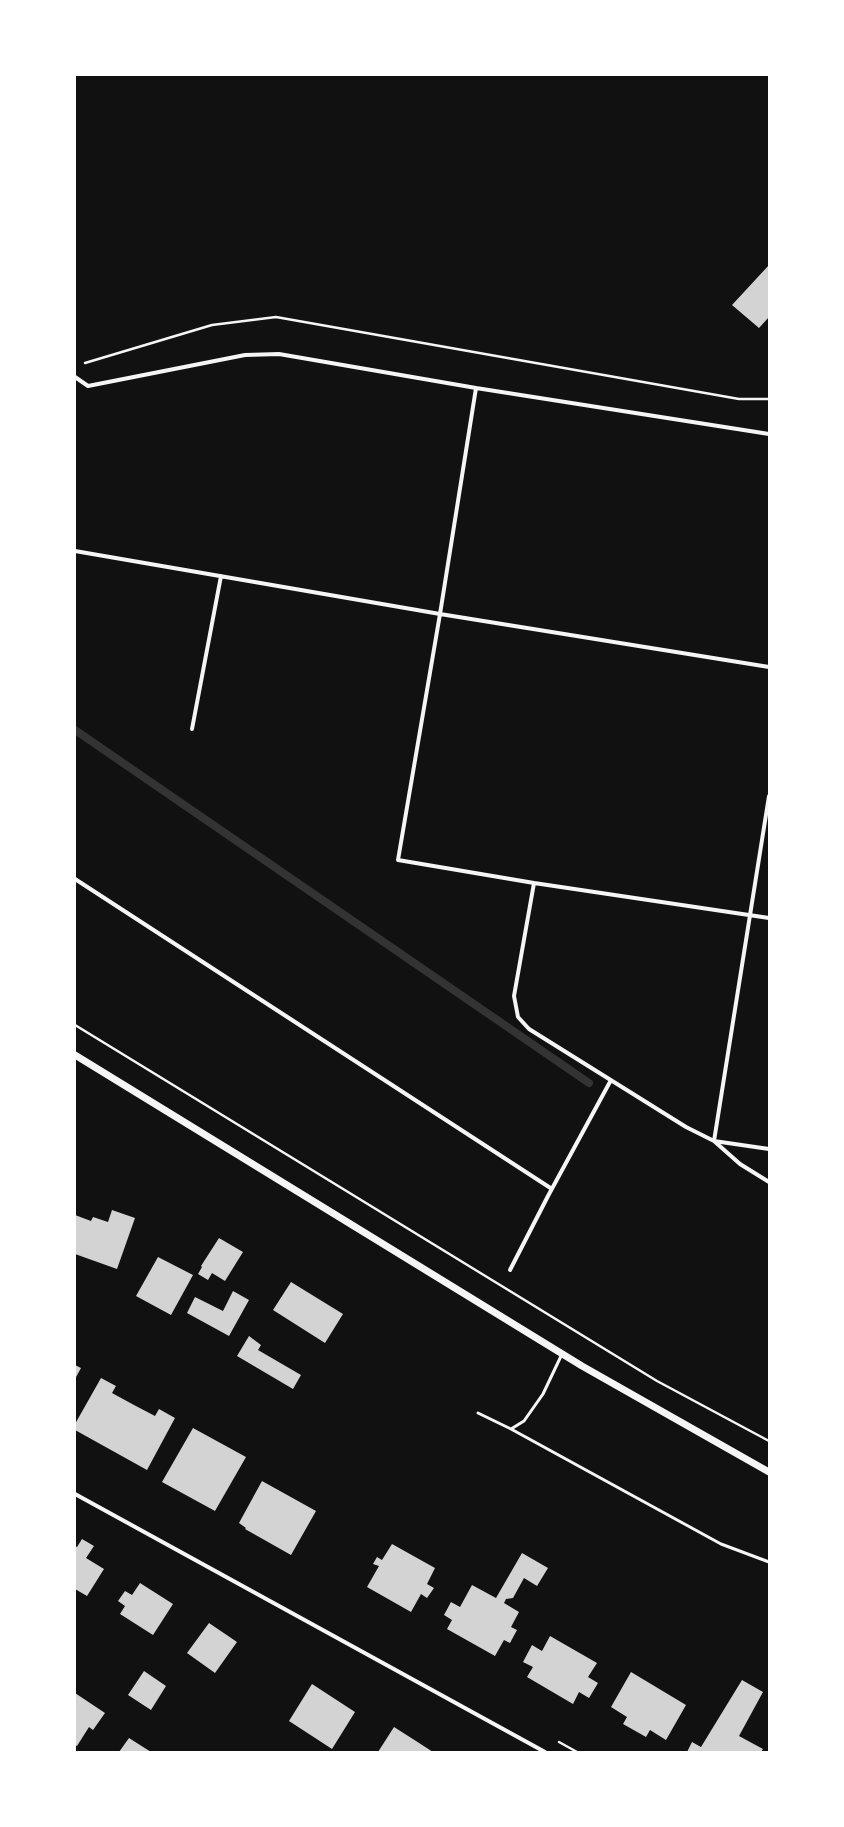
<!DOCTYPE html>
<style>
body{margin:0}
#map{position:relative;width:844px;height:1827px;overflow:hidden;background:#111;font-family:"Sofia Sans Condensed",sans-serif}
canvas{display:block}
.frame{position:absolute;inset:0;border:76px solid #fff;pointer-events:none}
</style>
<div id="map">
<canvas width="844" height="1827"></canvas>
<div class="frame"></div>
</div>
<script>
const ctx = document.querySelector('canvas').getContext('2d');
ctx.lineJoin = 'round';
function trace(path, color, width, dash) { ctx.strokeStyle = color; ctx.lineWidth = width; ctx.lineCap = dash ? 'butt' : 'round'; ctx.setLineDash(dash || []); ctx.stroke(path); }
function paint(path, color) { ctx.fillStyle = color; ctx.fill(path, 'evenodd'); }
trace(new Path2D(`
 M75 730 589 1083`), '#333', 8);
paint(new Path2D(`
 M769 265V317L759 328 732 305Z
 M112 1210 135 1218 117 1269 75 1254V1215L91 1221 93 1217 108 1222Z
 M219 1238 243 1252 225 1281 212 1273 208 1280 198 1274 202 1267 201 1266Z
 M158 1257 193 1275 171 1315 136 1296Z
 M291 1282 343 1314 325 1343 273 1310Z
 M233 1291 249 1300 229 1336 187 1313 195 1297 223 1311Z
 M249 1336 261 1345 258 1350 301 1375 293 1389 237 1356Z
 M75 1365 81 1368 75 1379Z
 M101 1378 116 1386 112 1393 134 1405 155 1416 159 1409 175 1418 147 1470 75 1430V1424Z
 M193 1428 246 1457 215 1511 162 1482Z
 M262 1481 316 1511 291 1555 245 1529 246 1528 239 1523Z
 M82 1539 94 1546 86 1558 104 1569 87 1596 75 1589V1546L77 1547Z
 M392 1544 435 1568 427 1584 434 1588 427 1598 421 1594 411 1612 367 1587 379 1566 373 1564 377 1557 382 1560Z
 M522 1553 548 1568 537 1586 524 1578 513 1598 506 1599 504 1603 519 1612 511 1627 517 1630 510 1643 504 1640 495 1656 447 1629 452 1620 444 1615 451 1602 460 1607 472 1585 496 1598Z
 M140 1583 173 1604 153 1635 120 1614 125 1606 118 1601 125 1591 132 1595Z
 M209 1623 237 1642 215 1673 187 1653Z
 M550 1636 597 1663 588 1677 598 1683 589 1698 579 1692 573 1704 527 1677 533 1667 523 1662 532 1645 542 1651Z
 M144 1671 166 1686 151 1710 128 1695Z
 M631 1672 686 1705 666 1740 650 1730 646 1737 623 1724 627 1717 611 1707Z
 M742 1680 763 1692 739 1736 763 1749 761 1752H687L692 1742 701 1747Z
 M312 1684 355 1712 332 1749 289 1721Z
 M75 1693 105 1713 93 1730 89 1727 77 1746 75 1745Z
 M394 1727 416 1741 433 1752H378Z
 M129 1738 151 1752H119Z`), '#d3d3d3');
trace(new Path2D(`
 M85 363 212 325 276 317 739 399H769
 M75 1025 657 1381 769 1441
 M559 1742 577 1752`), '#f5f5f5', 2.5);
trace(new Path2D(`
 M478 1413 511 1429 524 1421 543 1394 562 1354
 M511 1429 721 1544 769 1562`), '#f5f5f5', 3);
trace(new Path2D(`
 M75 377 88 386 245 355 279 354 476 388 440 614 398 860 534 883 769 918
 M476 388 769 434
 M75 551 440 614 769 667
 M192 729 221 576
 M75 879 552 1189
 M534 883 514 996 518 1017 529 1029 686 1127 714 1141 740 1164 769 1182
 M714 1141 769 796
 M714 1141 769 1149
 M510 1270 548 1196 611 1080
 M75 1494 545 1752`), '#f5f5f5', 4);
trace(new Path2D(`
 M75 1055 582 1366 769 1472`), '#f5f5f5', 7);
</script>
